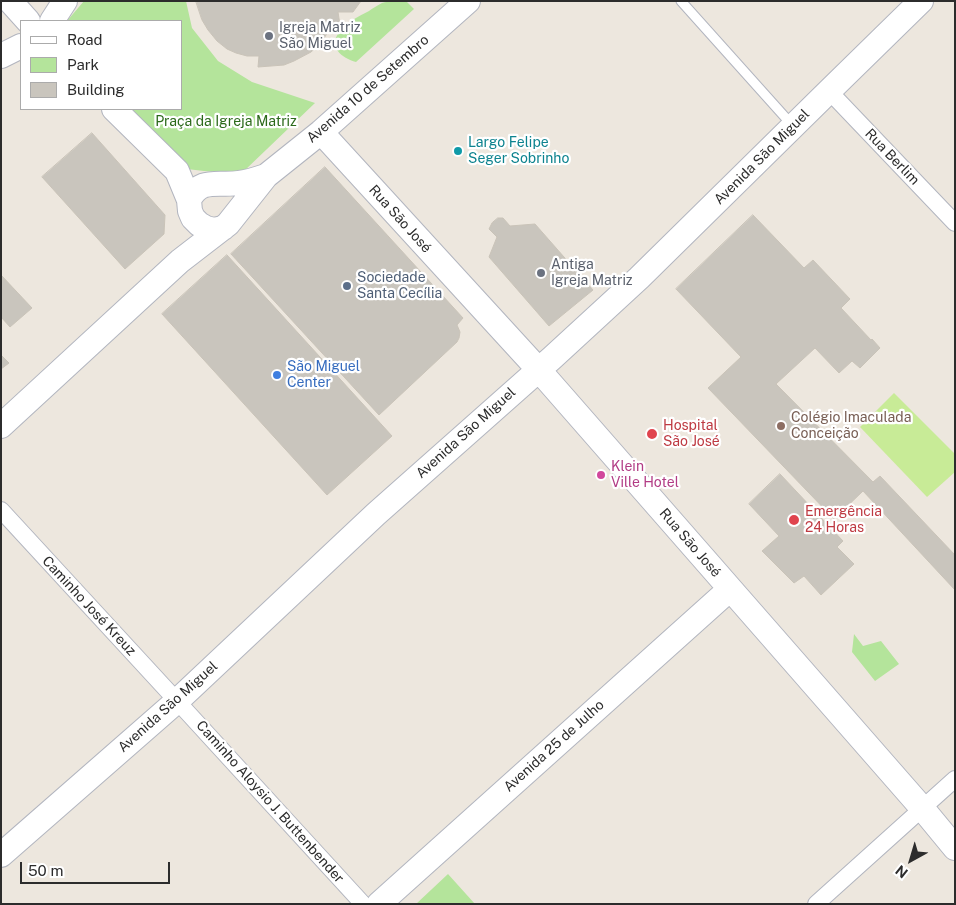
<!DOCTYPE html>
<meta charset="utf-8">
<style>
body{margin:0}
#map{position:relative;width:956px;height:905px;overflow:hidden;background:#ede7de;font-family:"Public Sans",sans-serif}
canvas{display:block}
.frame{position:absolute;inset:0;border:2px solid #2c2c2c;pointer-events:none}
.legend{position:absolute;left:20px;top:20px;width:162px;height:90px;box-sizing:border-box;background:#fff;border:1px solid #ababab;margin:0;padding:6px 9px;list-style:none;font-size:15px;color:#2c2c2c}
.legend li{display:flex;align-items:center;gap:10px;height:25px}
.legend b{width:25px;border:1px solid #ababab}
.north{position:absolute;left:886px;top:835px;width:50px;height:50px;-webkit-text-stroke:4px #fff;paint-order:stroke;rotate:219deg;font-size:14px;font-weight:700;line-height:20px;text-align:center;color:#2c2c2c}
.north::after{content:'';display:block;margin:auto;width:18px;height:22px;background:#2c2c2c;clip-path:polygon(50% 0,100% 100%,50% 72%,0 100%)}
.scale{position:absolute;left:20px;top:862px;width:150px;height:22px;box-sizing:border-box;border:2px solid #2c2c2c;border-top:0;padding-left:6px;font-size:15px;line-height:18px;white-space:nowrap;color:#2c2c2c;-webkit-text-stroke:4px #fff;paint-order:stroke}
</style>
<div id="map">
<canvas width="956" height="905"></canvas>
<div class="frame"></div>
<ul class="legend">
<li><b style="height:6px;background:#fff"></b>Road</li>
<li><b style="height:14px;background:#b4e49b"></b>Park</li>
<li><b style="height:14px;background:#c9c5bd"></b>Building</li>
</ul>
<div class="north">N</div>
<div class="scale">50 m</div>
</div>
<script>
const ctx = document.querySelector('canvas').getContext('2d');
ctx.lineJoin = 'round';
function paint(path, color) { ctx.fillStyle = color; ctx.fill(path, 'evenodd'); }
function trace(path, color, width, dash) { ctx.strokeStyle = color; ctx.lineWidth = width; ctx.lineCap = dash ? 'butt' : 'round'; ctx.setLineDash(dash || []); ctx.stroke(path); }
function drawText(font, color, halo, rows, align = 'center') {
  ctx.font = font + ' "Public Sans",sans-serif'; ctx.lineWidth = 4.5; ctx.setLineDash([]); ctx.textBaseline = 'middle'; ctx.strokeStyle = halo; ctx.fillStyle = color; for (const [text, x, y, turn = 0] of rows) {
    ctx.save(); ctx.translate(x, y); ctx.rotate((+turn || 0) * Math.PI / 180); ctx.textAlign = isNaN(turn) ? turn : align; if (halo) ctx.strokeText(text, 0, 0); ctx.fillText(text, 0, 0); ctx.restore();
  }
}
paint(new Path2D(`
 M84 1H186L192 28 218 61 252 82 315 103 243 172 233 173 204 171 187 169 122 109H181V21H67Z
 M406 1 414 9 356 62C342 58 327 47 340 31 347 22 359 16 369 11 373 8 378 5 382 3 389 1 399 1 406 1Z
 M854 634 863 646 881 641 899 664 875 681 852 652Z
 M448 874 475 904H416Z`), '#b4e49b');
paint(new Path2D(`
 M894 393 955 454V472L927 497 860 427Z`), '#c8eb97');
const building = new Path2D(`
 M196 1H361L353 12H338L340 25 329 31 319 45 311 52 294 61 284 65 258 67 259 56H247L236 53 227 49 217 41 208 30 202 20Z
 M92 133 165 215 164 234 125 269 42 177Z
 M325 167 463 318 457 325 460 332 459 338 457 342 379 415 231 254Z
 M753 215 804 268 813 260 850 299 841 308 871 340 872 339 880 348 860 368 852 361 839 373 815 348 776 384 873 482 880 476 955 555V590L863 491 834 519 708 388 741 357 676 289Z
 M498 218H503L510 226 535 224 593 290 549 326 489 257 497 237 489 229 492 223Z
 M227 255 392 436 327 495 162 314Z
 M1 275 32 308 10 327 1 317Z
 M1 355 9 363 1 369Z
 M780 474 843 541 837 547 854 564 821 595 804 576 794 583 762 551 779 536 749 504Z`);
paint(building, '#c9c5bd');
trace(building, '#c9c3b8', 1);
const lane = new Path2D(`
 M681 1 793 126`);
const street = new Path2D(`
 M829 91 955 223
 M1 510 177 701 363 904
 M816 904 955 779`);
const secondary = new Path2D(`
 M10 1 28 21
 M52 21 65 1
 M1 56 21 46
 M114 109 177 171 189 200 190 211 193 218 199 224 206 228 214 230 223 228
 M321 132 538 369 922 808 955 848
 M189 200C200 177 218 186 239 183 248 182 257 179 266 176
 M1 426 180 261 228 224 266 176 321 132 468 1
 M1 855 177 701 376 514 552 358 639 278 829 91 921 1
 M379 904 730 589`);
trace(lane, '#b2b5bf', 11);
trace(street, '#b2b5bf', 18);
trace(secondary, '#b2b5bf', 26);
trace(lane, '#fff', 9);
trace(street, '#fff', 16);
trace(secondary, '#fff', 24);
for (const [x, y, r, color] of [
 [269,36,5,"#6b7280"],
 [458,151,5,"#0f9aa8"],
 [541,273,5,"#6b7280"],
 [347,286,5,"#5c6f8a"],
 [277,375,5,"#3f7fe0"],
 [781,426,5,"#8d6e63"],
 [652,434,6,"#e0444e"],
 [601,475,5,"#d1479c"],
 [794,520,6,"#e0444e"]
]) { const dot = new Path2D(); dot.arc(x, y, r, 0, 2 * Math.PI); ctx.fillStyle = color; ctx.fill(dot); trace(dot, '#fff', 2); }
drawText('14px', '#5b616d', '#fff', [
 ["Igreja Matriz",279,28],
 ["São Miguel",279,44],
 ["Antiga",551,265],
 ["Igreja Matriz",551,281]
], 'left');
drawText('14px', '#2c2c2c', '#fff', [
 ["Avenida 10 de Setembro",368,89,-41],
 ["Avenida São Miguel",762,157,-45],
 ["Rua Berlim",892,157,46],
 ["Rua São José",400,219,48],
 ["Avenida São Miguel",466,433,-42],
 ["Rua São José",690,543,49],
 ["Caminho José Kreuz",89,606,47],
 ["Avenida São Miguel",168,707,-42],
 ["Avenida 25 de Julho",554,746,-42],
 ["Caminho Aloysio J. Buttenbender",270,802,48]
]);
drawText('14px', '#2c6a1b', '#fff', [
 ["Praça da Igreja Matriz",226,122]
]);
drawText('14px', '#0d838f', '#fff', [
 ["Largo Felipe",468,143],
 ["Seger Sobrinho",468,159]
], 'left');
drawText('14px', '#4e5e75', '#fff', [
 ["Sociedade",357,278],
 ["Santa Cecília",357,294]
], 'left');
drawText('14px', '#366cbe', '#fff', [
 ["São Miguel",287,367],
 ["Center",287,383]
], 'left');
drawText('14px', '#785e54', '#fff', [
 ["Colégio Imaculada",791,418],
 ["Conceição",791,434]
], 'left');
drawText('14px', '#be3a42', '#fff', [
 ["Hospital",663,426],
 ["São José",663,442],
 ["Emergência",805,512],
 ["24 Horas",805,528]
], 'left');
drawText('14px', '#b23c85', '#fff', [
 ["Klein",611,467],
 ["Ville Hotel",611,483]
], 'left');
</script>
